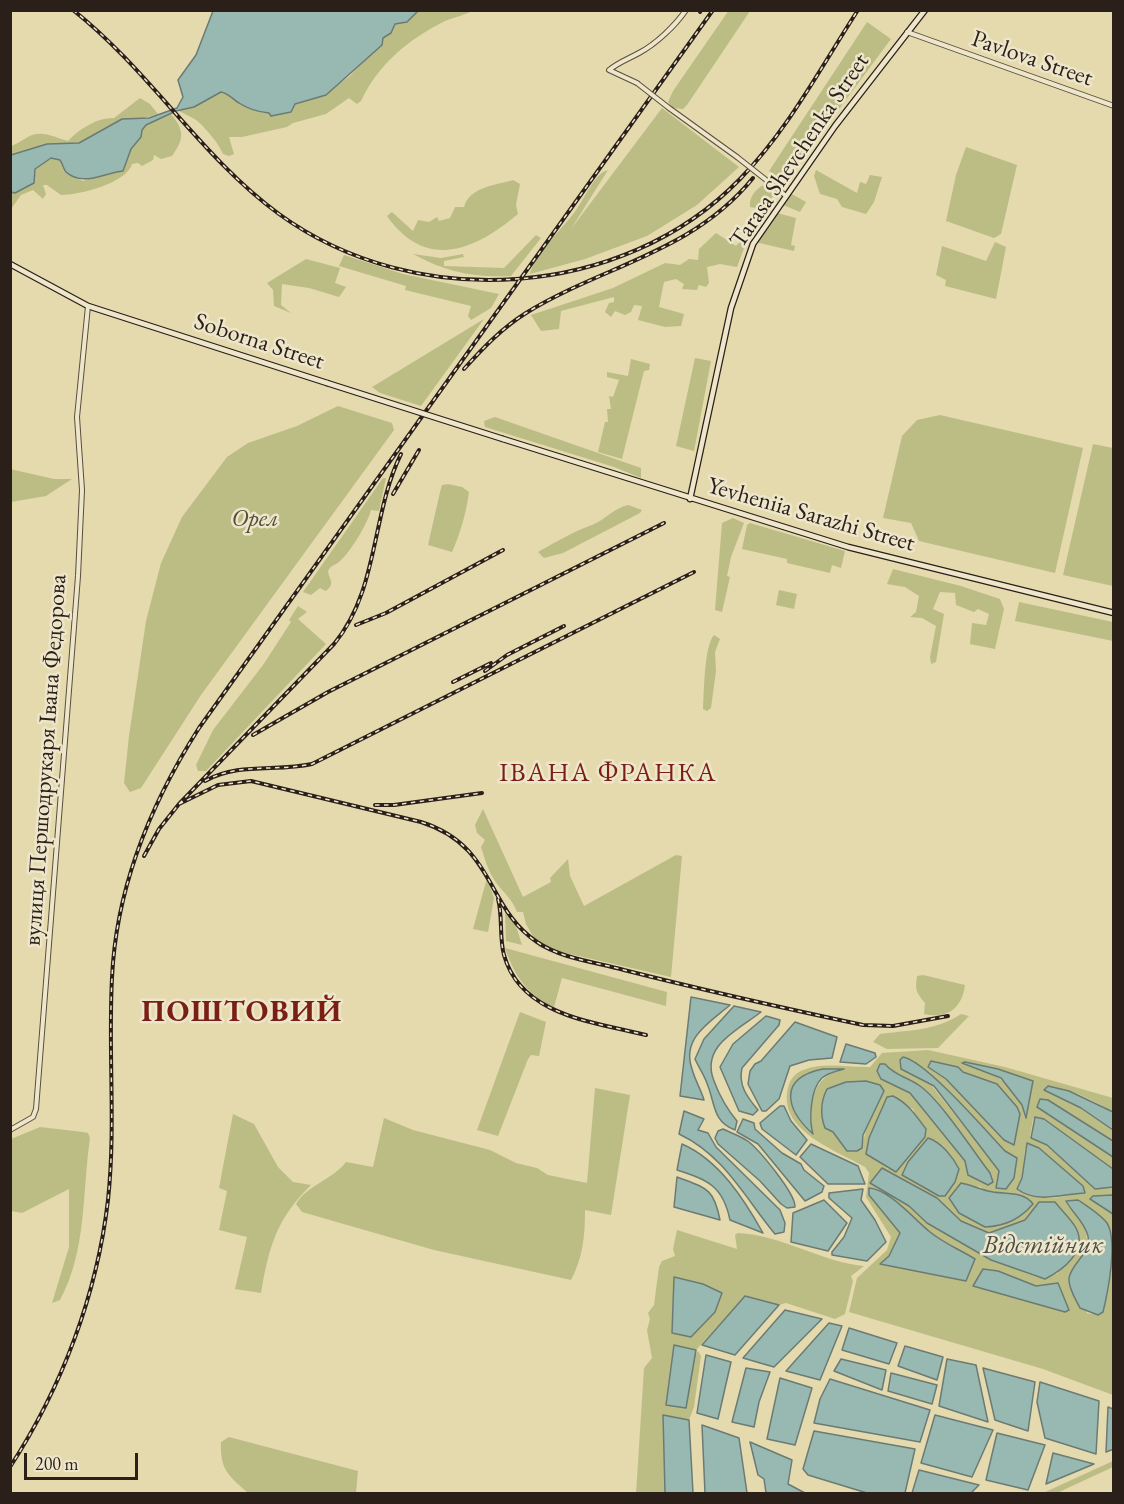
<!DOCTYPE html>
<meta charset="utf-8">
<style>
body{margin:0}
#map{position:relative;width:1124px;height:1504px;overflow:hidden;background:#e5d9ae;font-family:"EB Garamond",serif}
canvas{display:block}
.frame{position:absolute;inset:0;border:12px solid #2a1f19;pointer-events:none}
.scale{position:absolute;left:24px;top:1453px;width:114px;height:27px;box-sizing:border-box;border:3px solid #2a1f19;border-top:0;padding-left:8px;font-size:18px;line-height:21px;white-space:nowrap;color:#2a1f19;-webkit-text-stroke:4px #eee6ca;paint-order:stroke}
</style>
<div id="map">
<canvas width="1124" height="1504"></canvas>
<div class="frame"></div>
<div class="scale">200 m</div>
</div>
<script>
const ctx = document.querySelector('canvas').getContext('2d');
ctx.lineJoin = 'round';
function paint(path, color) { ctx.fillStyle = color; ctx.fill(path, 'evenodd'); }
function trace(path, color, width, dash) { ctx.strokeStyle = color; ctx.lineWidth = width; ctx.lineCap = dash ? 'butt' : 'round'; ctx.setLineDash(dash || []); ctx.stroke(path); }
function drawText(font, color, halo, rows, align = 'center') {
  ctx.font = font + ' "EB Garamond",serif'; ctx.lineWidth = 5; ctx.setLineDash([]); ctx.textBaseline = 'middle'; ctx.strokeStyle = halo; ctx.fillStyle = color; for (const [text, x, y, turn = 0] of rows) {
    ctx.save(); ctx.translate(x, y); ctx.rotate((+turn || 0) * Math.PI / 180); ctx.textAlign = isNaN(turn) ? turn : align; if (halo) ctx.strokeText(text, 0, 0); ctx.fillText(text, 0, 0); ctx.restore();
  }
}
paint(new Path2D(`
 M729 10 750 11 687 105 683 109 672 108 668 102 673 91Z
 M418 11H472C463 16 454 17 445 21 409 39 378 64 361 101L357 104 349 98 326 114 293 123 287 127 242 137H229L234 154 229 156 223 154C220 145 204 126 196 120 190 116 184 114 179 111L194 107 221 92 260 112 269 113 271 116 291 112 295 104 322 96 350 76 395 24 407 22Z
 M867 22 891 39 787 179 782 180 769 171Z
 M140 98 150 104 158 114 140 119H122L79 143 47 144 11 155V146C19 143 22 140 28 137 41 129 56 138 68 141 79 129 98 117 114 118Z
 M662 108 739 167 697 205 647 236 585 259 530 274C534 255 562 229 574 213 583 202 595 172 608 170L571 229Z
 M171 114C184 130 185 138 172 156L161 159 154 155 153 160 142 166 138 163 132 164C127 183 79 195 61 195L47 185H43L46 194 43 199 33 190 21 195 11 209V192L34 183 35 169 51 158 60 160 64 171 83 181C96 176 110 172 123 171L131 149 141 137 142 130 146 125Z
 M966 147 1017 165 1001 234 994 238 946 221 956 175Z
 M816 170 857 193 860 182 866 184 870 175 882 177 874 202 866 214 842 207 837 199 820 194 814 176Z
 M513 180 520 184 516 205 518 214C474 251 426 271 387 216L392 212 413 231 418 220 429 222 437 217 439 221 450 218 455 207H464C469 187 496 185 513 180Z
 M763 185 774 194 766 210 750 207C749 197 755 190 763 185Z
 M790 193 806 202 800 212 783 205Z
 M777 213 796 218 791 245 795 246 794 251 755 242Z
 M716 233 736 246 743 238 747 240 737 267 720 264 707 267 709 283 706 287 699 285 697 290 682 289 684 284 676 279 664 282 659 307 684 314 681 326 665 327 638 320 642 306 634 305 631 312 625 315 615 311 611 317 605 312 609 303 614 302V297L561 311 559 329 541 331 531 315 613 288 665 263 680 265 689 259 698 260 699 249Z
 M536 235 541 238 511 276C474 278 446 272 413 254L441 258 463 254 464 257 444 261V266L504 268Z
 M995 242 1006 247 996 299 945 286 946 280 936 275 942 246 986 261Z
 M344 255 403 274 499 294 491 308 471 320 468 316 471 306 405 290 406 286 339 266Z
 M306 259 340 268 335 283 346 287 339 297 309 288 282 284 281 305 291 313 274 306 273 290 267 283Z
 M484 319 421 406 380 393 372 387Z
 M695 358 711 361 694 451 676 446Z
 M631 359 650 364 649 370 644 371 622 459 598 452 605 422H608L607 409H611L609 396 613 397 619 380 607 377V372L628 376Z
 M338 406 392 423 394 430 201 695 141 788 130 792 124 783 129 736 146 621 161 563 182 517 227 457 248 443 297 426Z
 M940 415 1083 448 1055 573 919 541 911 523 883 518 902 436 917 420Z
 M495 417 641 468V478L614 467 485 427 484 421Z
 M1093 444 1113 448V586L1063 575Z
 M10 469 54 479H72L46 496 11 502Z
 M383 478H386L379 511 371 510C368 523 350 553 339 562 334 566 331 565 328 571 329 580 336 583 326 591L320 588 311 595 303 592Z
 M448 484 462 487 469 492C466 514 460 534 452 552L428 545 440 492 442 485Z
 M628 505 642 510 640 513 563 553 544 558 538 552C556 542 572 532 592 525 605 520 614 508 628 505Z
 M733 518 744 523 731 557 727 576 730 577 722 612 715 610 722 523Z
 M750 523 845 551 841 568 832 565 830 573 787 563V559L742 549 747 525Z
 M893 569 961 586 1000 599 1004 609 995 649 970 644 972 623 986 625 989 614 978 609 974 612 956 605 955 593 940 592 933 609 944 614 936 662 931 664 930 657 936 626 922 618 910 617 916 612 919 596 905 587 887 584Z
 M779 590 797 594 794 609 776 605Z
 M1019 602 1113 622V641L1015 621Z
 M298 606 307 612 298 619 326 644 206 771H198L196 765 213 730 263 665 291 622 289 620Z
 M714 635 720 639 715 652 716 671 711 708 707 711 703 709C704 693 704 646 714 635Z
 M483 809 523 897 551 882 550 878 568 859 570 876 584 906 676 855 682 856 671 977 539 947 526 924 523 912H517C512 899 505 894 497 884 489 873 485 860 481 847L485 840 477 833 475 825Z
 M487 878 494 898 488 932 473 929Z
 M505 911 516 926 522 945 506 941Z
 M505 948 667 992 666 1006 562 978 554 1007C528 996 514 975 505 948Z
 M923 975 965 985C962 1009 947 1019 924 1014L925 1003C916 992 915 990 917 976Z
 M520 1012 546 1022 539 1056 531 1055 528 1059 498 1136 477 1130Z
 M961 1014 969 1016 938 1048 887 1049 873 1042 880 1034C908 1030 936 1031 961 1014Z
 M928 1050 1005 1067 1113 1098V1112C1093 1101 1068 1085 1044 1090L1081 1108 1113 1130V1141L1048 1100 1040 1099 1037 1107 1113 1157V1169L1044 1119H1033L1030 1136 1047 1145 1095 1189 1113 1187V1195L1091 1199 1113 1214V1395L1043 1369 849 1312 857 1278 887 1250 891 1237 866 1197 869 1173 865 1167C838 1151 777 1131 788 1088 790 1078 796 1072 806 1069 826 1062 849 1068 870 1067L882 1053ZM910 1058 949 1091 1005 1151 1014 1157 996 1184 999 1171ZM932 1061C955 1066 975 1077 997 1084L1001 1091 1010 1144 946 1079 928 1067ZM885 1064C895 1076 908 1077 920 1086 943 1103 971 1149 990 1173L993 1182 987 1185 968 1175 965 1161 910 1093 881 1079ZM977 1065 1032 1081 1024 1118C1026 1094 996 1074 977 1065ZM841 1070C811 1079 811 1100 812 1129L804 1126 792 1089C801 1070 823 1073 841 1070ZM824 1096 880 1100 868 1122 863 1142 844 1144 822 1121ZM887 1098 913 1109 917 1120 926 1129C923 1147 903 1161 888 1169L881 1162 866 1154 869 1138ZM928 1138 937 1142 954 1159 939 1196 921 1186 903 1171ZM1039 1148 1083 1186C1067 1202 1035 1201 1017 1189L1022 1178 1025 1149ZM882 1169 937 1198 961 1221 989 1233 1025 1220 1039 1202H1055L1073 1223 1058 1273 1045 1279 1036 1277 991 1260 927 1223 909 1206 876 1185ZM979 1186 986 1191 1012 1194 985 1227 959 1213ZM869 1188 917 1219 930 1233 975 1259 966 1281 880 1264 889 1257 900 1233 869 1195ZM1066 1204C1078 1208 1101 1213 1108 1224 1118 1242 1108 1292 1103 1312L1098 1315 1087 1313 1073 1271C1093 1243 1092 1228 1066 1204ZM983 1269C1008 1269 1028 1294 1054 1283L1065 1312 974 1286Z
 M595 1088 630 1095 611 1215 585 1210C585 1236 583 1257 571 1280L434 1250 302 1212 296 1204C306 1186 332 1180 346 1162L373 1167 384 1118 413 1130 490 1150 516 1163 537 1168 548 1175 587 1183Z
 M233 1114 254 1124 278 1167 293 1182 311 1185C277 1218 269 1246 261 1293L235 1289 247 1237 219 1230 227 1191 219 1188Z
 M40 1127 83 1132 88 1133 90 1138C82 1193 87 1250 60 1300L52 1303 69 1247V1189L22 1213 11 1211V1139Z
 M677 1230 737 1249 735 1235 738 1233C782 1235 821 1262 864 1266L851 1276 853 1281 845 1314 835 1319 786 1303 779 1305 745 1296 696 1350 674 1345 686 1408 695 1355 698 1351 701 1356 694 1407 689 1420 663 1416 665 1493 636 1494 644 1368 652 1358 647 1330 650 1319 648 1313 654 1305 659 1267 662 1261 675 1256 673 1249ZM674 1277 703 1284 722 1293 715 1312 691 1337 672 1333Z
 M229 1437 358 1471 356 1493H248C228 1475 220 1470 221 1442Z
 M1113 1461V1467L1057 1493H1043Z`), '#bcbd85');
const water = new Path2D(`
 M213 11H418L407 22 395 24 391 33 383 38 382 45 326 95 295 104 291 112 271 116 269 113C259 112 248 109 239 103 232 99 230 94 221 92L194 107 176 111 146 125 142 130 141 137 131 149 123 171C103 173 83 187 66 172 63 169 63 164 60 160L51 158 35 169 34 183 15 193 11 192V155L47 144 79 143 122 119 149 118 177 108 183 97 178 80 196 55Z
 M691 997 730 1005C710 1022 681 1038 692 1069 695 1080 701 1090 704 1100L680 1096Z
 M734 1006 761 1012C738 1030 700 1046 714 1081 720 1097 726 1108 737 1121L735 1130C713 1122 715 1104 708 1086 705 1076 699 1068 695 1059L704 1039Z
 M766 1016 780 1020 779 1025 742 1068C738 1085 747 1097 758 1110L753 1115 739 1111 720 1067 733 1044Z
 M795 1022 837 1037 832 1058 809 1060 790 1066 779 1099 766 1111H762L748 1084 750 1071 755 1064 761 1061Z
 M846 1044 875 1053 876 1057 866 1064 840 1062Z
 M903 1057C926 1061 986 1131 1005 1151L1017 1158 1014 1178 1006 1189 996 1188 999 1171 934 1086 901 1069 900 1060Z
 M931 1061 958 1067 963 1072 997 1084 1017 1107 1020 1114 1014 1145 1004 1140 946 1079 928 1067Z
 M965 1062 998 1069 1033 1081 1026 1118 1022 1105 1001 1078 962 1063Z
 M880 1064H885C895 1076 908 1077 920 1086 941 1101 973 1151 990 1173L993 1182 988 1185 968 1175 965 1161 910 1093 881 1079 877 1071Z
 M823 1069H844C836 1071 828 1073 822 1078 810 1089 809 1120 813 1134 786 1110 777 1078 823 1069Z
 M866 1081 880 1085 884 1091 863 1135 862 1148 857 1151H847L833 1132 825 1128C820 1115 821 1101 827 1089L846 1082Z
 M1048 1086 1069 1091 1113 1112V1130L1081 1108 1044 1090Z
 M893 1096C909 1104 916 1116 926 1129L925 1137 896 1172 866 1154 869 1138 887 1097Z
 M1040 1099 1048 1100 1113 1141V1157L1037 1107Z
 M780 1106H784L791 1121 807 1140 796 1155 762 1129 760 1123Z
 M684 1111 704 1119 698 1130 708 1133 716 1147 780 1210 785 1223 784 1232 775 1234C745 1198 724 1155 679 1134Z
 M1035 1117 1044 1119 1113 1169V1187L1095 1189 1047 1145 1031 1138Z
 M743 1119 754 1123 755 1129 782 1153 801 1164 804 1170 824 1186 822 1192 805 1201 758 1144 737 1132Z
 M723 1129C731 1133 741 1136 749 1142 760 1151 796 1194 795 1207L787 1208 781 1204 760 1181 718 1144 715 1138 718 1131Z
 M928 1138C941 1142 953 1157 959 1169L955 1182 945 1196H939L902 1175 908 1162Z
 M1027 1143 1039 1148 1083 1186 1085 1193C1061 1194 1038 1204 1017 1189L1022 1178Z
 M682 1144C719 1160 744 1199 763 1233L730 1220C723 1186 708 1180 677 1170Z
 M811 1144 858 1166 865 1184H828L800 1157Z
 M882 1168 937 1198 961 1221 989 1233 1025 1220 1039 1202H1055C1062 1211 1071 1219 1076 1228 1088 1251 1063 1270 1045 1279L991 1260 927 1223 909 1206 870 1183Z
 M677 1177C706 1188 714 1188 720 1220L674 1207Z
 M961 1183C971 1185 979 1189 988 1191 1003 1195 1023 1190 1033 1204 1020 1219 1006 1226 985 1227L959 1213 949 1198Z
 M869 1188C889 1189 915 1220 930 1232 943 1243 961 1250 975 1259L966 1281 880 1264 889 1256 900 1233 869 1195Z
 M863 1189 861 1200 875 1220 886 1242 867 1261 832 1255V1252L844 1237 852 1218 829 1198V1193Z
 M1113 1195V1214L1090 1199 1093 1196Z
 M824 1200 847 1223 828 1251 791 1242 793 1213Z
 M1078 1200C1087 1206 1100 1214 1107 1223 1118 1241 1108 1292 1103 1312L1098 1315 1080 1308C1076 1300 1068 1288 1069 1278 1072 1262 1091 1254 1088 1236 1084 1221 1073 1214 1066 1201Z
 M983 1269 998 1271 1036 1286 1058 1283 1069 1310 1065 1312 973 1286Z
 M674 1277 703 1284 722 1293 715 1312 691 1337 672 1333Z
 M745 1296 779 1305 735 1355 702 1345Z
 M785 1310 822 1319 774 1367 743 1358Z
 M829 1323 842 1326 820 1380 786 1371Z
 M849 1328 897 1343 889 1364 842 1350Z
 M674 1345 696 1350 686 1408 666 1405Z
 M905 1346 943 1357 937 1380 898 1366Z
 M706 1355 731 1362 718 1419 697 1413Z
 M841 1359 886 1370 882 1390 834 1371Z
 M947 1359 976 1365 988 1422 939 1406Z
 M746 1368 770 1372 759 1402 754 1427 732 1422Z
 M983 1368 1035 1382 1028 1431 995 1420Z
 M891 1373 937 1385 932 1404 888 1391Z
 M780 1378 812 1388 795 1445 767 1439Z
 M830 1379 930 1410 920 1442 814 1423 820 1399Z
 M1040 1382 1099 1401 1096 1454 1045 1438 1037 1402Z
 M1108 1407 1113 1409 1114 1449 1106 1452Z
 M663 1415 689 1420 693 1493H665Z
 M935 1415 993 1430 972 1477 921 1463Z
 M702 1425 739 1438 747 1493H705Z
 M814 1431 915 1449 905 1493H867L808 1475 803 1469Z
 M997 1433 1045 1445 1028 1490 986 1480Z
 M750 1442 792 1460 788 1484 805 1493H766L764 1479 758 1475Z
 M1053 1453 1094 1464 1046 1484Z
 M919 1470 979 1485 971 1493H912Z`);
paint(water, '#97b9b1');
trace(water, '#6b7b74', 1.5);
const tertiary = new Path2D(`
 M907 32 1114 106
 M637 83 609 70C619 62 628 59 639 53 656 44 675 26 686 10
 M669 108 737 157
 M770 183 786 196
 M10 1130 33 1117 36 1109 78 576 82 490 77 417 88 306`);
const secondary = new Path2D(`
 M10 264 88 306 327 383
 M503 439 848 547 1114 613
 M690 499 731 308 753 244 835 126 925 10`);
trace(tertiary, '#594e3e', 6);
trace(secondary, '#2a1f19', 7);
trace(tertiary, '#eee6ca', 4);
trace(secondary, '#eee6ca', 4.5);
const rail = new Path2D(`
 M73 10C150 71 201 157 279 214 415 313 623 300 740 179 788 130 821 67 858 10
 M700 12 701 10
 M464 369C483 348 502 328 526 313 604 265 692 253 753 178
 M393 494 419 450
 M356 625 386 613 503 550
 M485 671 507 655 564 626
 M453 682 491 663
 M253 735 328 692 664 523
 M205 781C239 762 276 772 312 764L694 572
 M179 804 218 785 251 781 421 822C496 846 485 907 537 942 562 959 596 962 624 970 703 990 783 1008 863 1025L893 1026 948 1016
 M375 805H394L482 793
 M144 856 159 829 179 804 334 644C379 590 371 515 401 454
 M498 899C503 917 499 937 504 955 521 1016 594 1022 646 1035
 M10 1467C62 1387 97 1295 108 1200 116 1126 108 1052 112 978 116 888 151 803 199 728L713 10`);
trace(rail, '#2a1f19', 4);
trace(rail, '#eee6ca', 1.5, [4.5]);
const tertiaryBridge = new Path2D(`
 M637 83 669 108
 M737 157 770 183`);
const secondaryBridge = new Path2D(`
 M327 383 503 439`);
trace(tertiaryBridge, '#594e3e', 6, []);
trace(secondaryBridge, '#2a1f19', 7, []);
trace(tertiaryBridge, '#eee6ca', 4);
trace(secondaryBridge, '#eee6ca', 4.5);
drawText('24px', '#2a1f19', '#eee6ca', [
 ["Pavlova Street",1032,59,19],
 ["Tarasa Shevchenka Street",800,151,-56],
 ["Soborna Street",259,342,18],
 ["Yevheniia Sarazhi Street",811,515,16],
 ["вулиця Першодрукаря Івана Федорова",46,760,-86]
]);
drawText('italic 24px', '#564e39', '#eee6ca', [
 ["Орел",255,519]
]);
drawText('italic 26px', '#4b4d47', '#eee6ca', [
 ["Відстійник",1043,1246]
]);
ctx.letterSpacing = '1.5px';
drawText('27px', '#7a1f14', '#eee6ca', [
 ["ІВАНА ФРАНКА",608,774]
]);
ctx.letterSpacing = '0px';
ctx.letterSpacing = '1.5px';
drawText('bold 30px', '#7a1f14', '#eee6ca', [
 ["ПОШТОВИЙ",242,1013]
]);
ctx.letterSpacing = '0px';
</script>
